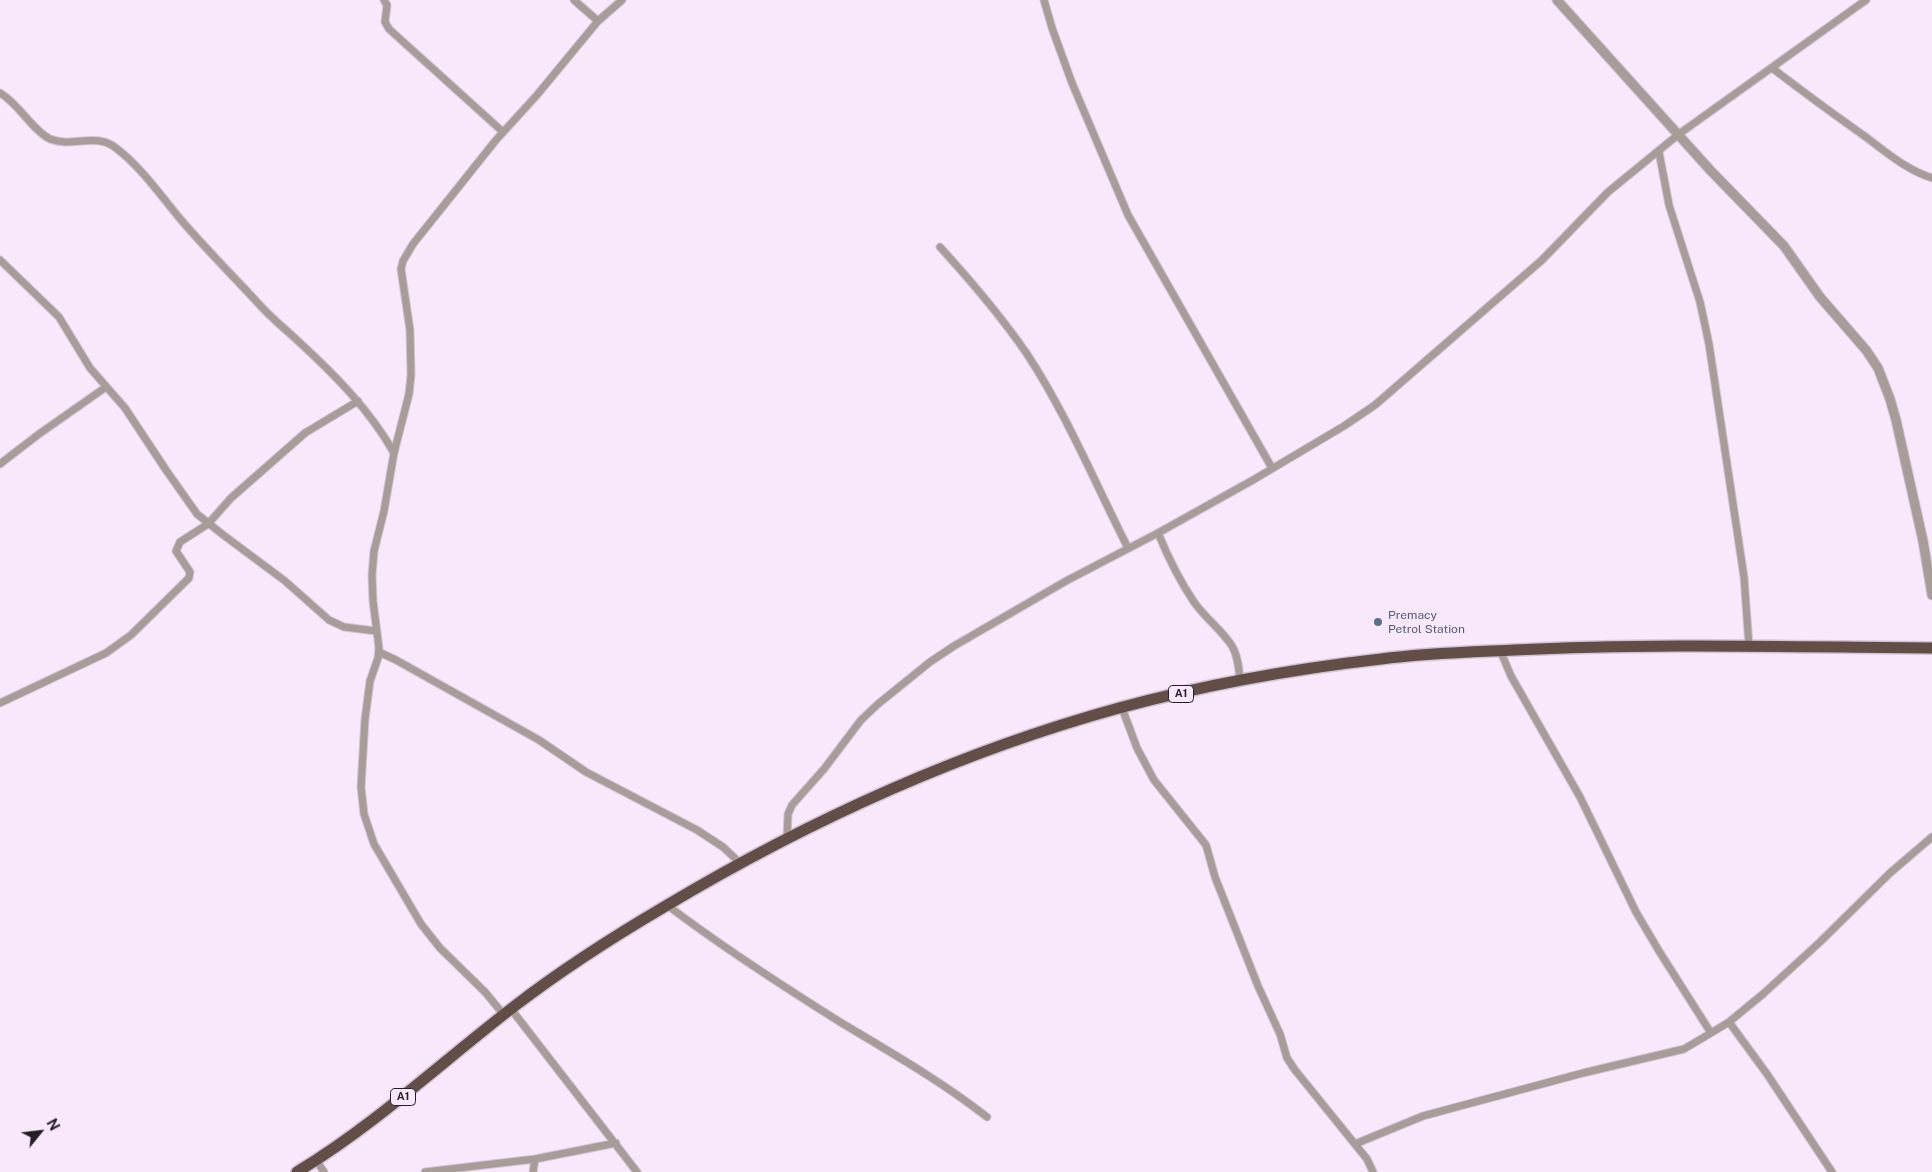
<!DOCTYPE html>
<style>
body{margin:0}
#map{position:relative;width:1932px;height:1172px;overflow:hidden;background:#f9e7fc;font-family:"Public Sans",sans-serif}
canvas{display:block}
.north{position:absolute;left:15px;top:1107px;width:50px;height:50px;-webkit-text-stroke:4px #f9e7fc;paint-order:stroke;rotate:61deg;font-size:14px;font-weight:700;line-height:20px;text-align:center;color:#241e26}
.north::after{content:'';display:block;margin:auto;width:18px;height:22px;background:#241e26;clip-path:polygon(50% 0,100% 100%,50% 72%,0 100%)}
</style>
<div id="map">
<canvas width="1932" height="1172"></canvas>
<div class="north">N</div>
</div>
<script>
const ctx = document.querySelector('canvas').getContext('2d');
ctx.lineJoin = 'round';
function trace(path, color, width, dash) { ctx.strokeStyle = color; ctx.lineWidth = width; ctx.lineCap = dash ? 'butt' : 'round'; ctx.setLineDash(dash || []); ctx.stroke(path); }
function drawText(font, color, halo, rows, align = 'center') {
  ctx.font = font + ' "Public Sans",sans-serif'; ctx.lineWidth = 4; ctx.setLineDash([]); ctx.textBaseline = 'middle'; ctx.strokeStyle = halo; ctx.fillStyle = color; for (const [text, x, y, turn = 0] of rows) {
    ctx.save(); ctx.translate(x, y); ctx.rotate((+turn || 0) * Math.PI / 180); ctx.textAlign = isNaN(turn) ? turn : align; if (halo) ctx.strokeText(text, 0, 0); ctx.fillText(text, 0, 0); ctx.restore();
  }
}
const minor = new Path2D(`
 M384 0 387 5 385 22 389 29 503 132
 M574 0 598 21
 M1044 0 1052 28 1072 83 1128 215 1272 468
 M1772 68C1802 91 1832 113 1863 135 1885 151 1906 170 1932 178
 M0 93C19 104 33 131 50 139 72 148 96 132 116 148 142 168 161 196 182 221 206 249 232 275 257 302 269 316 284 328 298 341 334 374 370 410 394 453
 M1659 152 1669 205 1700 302 1709 344 1744 577 1749 646
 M940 247C971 281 1001 316 1027 354 1067 415 1095 483 1128 548
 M0 260 59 317 90 368 125 408 166 470 197 514 222 534 285 581 329 620 344 627 376 631
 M0 464 39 434 106 387
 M1500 650 1511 676 1580 797 1636 912 1659 951 1711 1033 1729 1022 1763 994 1820 942 1890 873 1932 837
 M379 652 396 660 539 740 586 772 697 830 723 847 740 863
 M1240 680C1239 669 1238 656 1232 646 1222 630 1205 618 1194 602 1179 580 1168 557 1158 533L1253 480 1344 426 1375 405 1542 260 1608 192 1679 134 1866 0
 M0 703 106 653 131 635 189 578 190 572 176 551 180 542 208 524 231 498 305 433 358 401
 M1122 708 1137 748 1154 780 1206 845 1215 877 1258 986 1280 1034 1287 1058 1295 1070 1367 1159 1373 1172
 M787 838 788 814 792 805 824 769 861 720 878 704 930 662 954 646 1066 581 1158 533
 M667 905C722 947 781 985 840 1022 890 1052 941 1081 987 1117
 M511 1009 637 1172
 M504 1015 485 992 440 948 421 924 374 844 364 814 361 787 365 719 370 681 378 658 379 648 373 601 372 575 374 551 384 511 394 453 409 394 411 375 410 330 401 269 403 261 413 244 496 140 537 95 598 21 622 0
 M1729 1022 1767 1074 1832 1172
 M1355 1144 1423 1116 1583 1073 1684 1049 1711 1033
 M316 1160 324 1172
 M425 1172 535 1159 616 1143
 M533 1172 535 1159`);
const tertiary = new Path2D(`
 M1557 0 1711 171 1784 246 1820 297 1866 350 1878 368 1890 399 1896 420 1923 541 1932 595`);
const trunk = new Path2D(`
 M297 1172C376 1124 443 1061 516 1005 563 969 613 937 664 907 806 822 959 752 1119 708 1204 685 1293 669 1381 659 1425 653 1470 652 1514 650 1653 643 1793 647 1932 648`);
trace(minor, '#d3c3d5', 9);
trace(tertiary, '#d3c3d5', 11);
trace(trunk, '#d3c3d5', 14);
trace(minor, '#a89c98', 7);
trace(tertiary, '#a89c98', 9);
trace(trunk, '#624d47', 11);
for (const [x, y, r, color] of [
 [1378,622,5,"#5c6f8a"]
]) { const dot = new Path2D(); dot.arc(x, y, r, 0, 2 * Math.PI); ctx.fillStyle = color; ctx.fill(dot); trace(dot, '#f9e7fc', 2); }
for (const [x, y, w] of [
 [1181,694,25],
 [403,1097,25]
]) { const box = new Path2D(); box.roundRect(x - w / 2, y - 8.5, w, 17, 4); ctx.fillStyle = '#f9e7fc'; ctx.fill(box); trace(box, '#241e26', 1); }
drawText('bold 11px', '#241e26', null, [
 ["A1",1181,694],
 ["A1",403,1097]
]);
drawText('12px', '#4e5e75', '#f9e7fc', [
 ["Premacy",1388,615],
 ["Petrol Station",1388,629]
], 'left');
</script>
